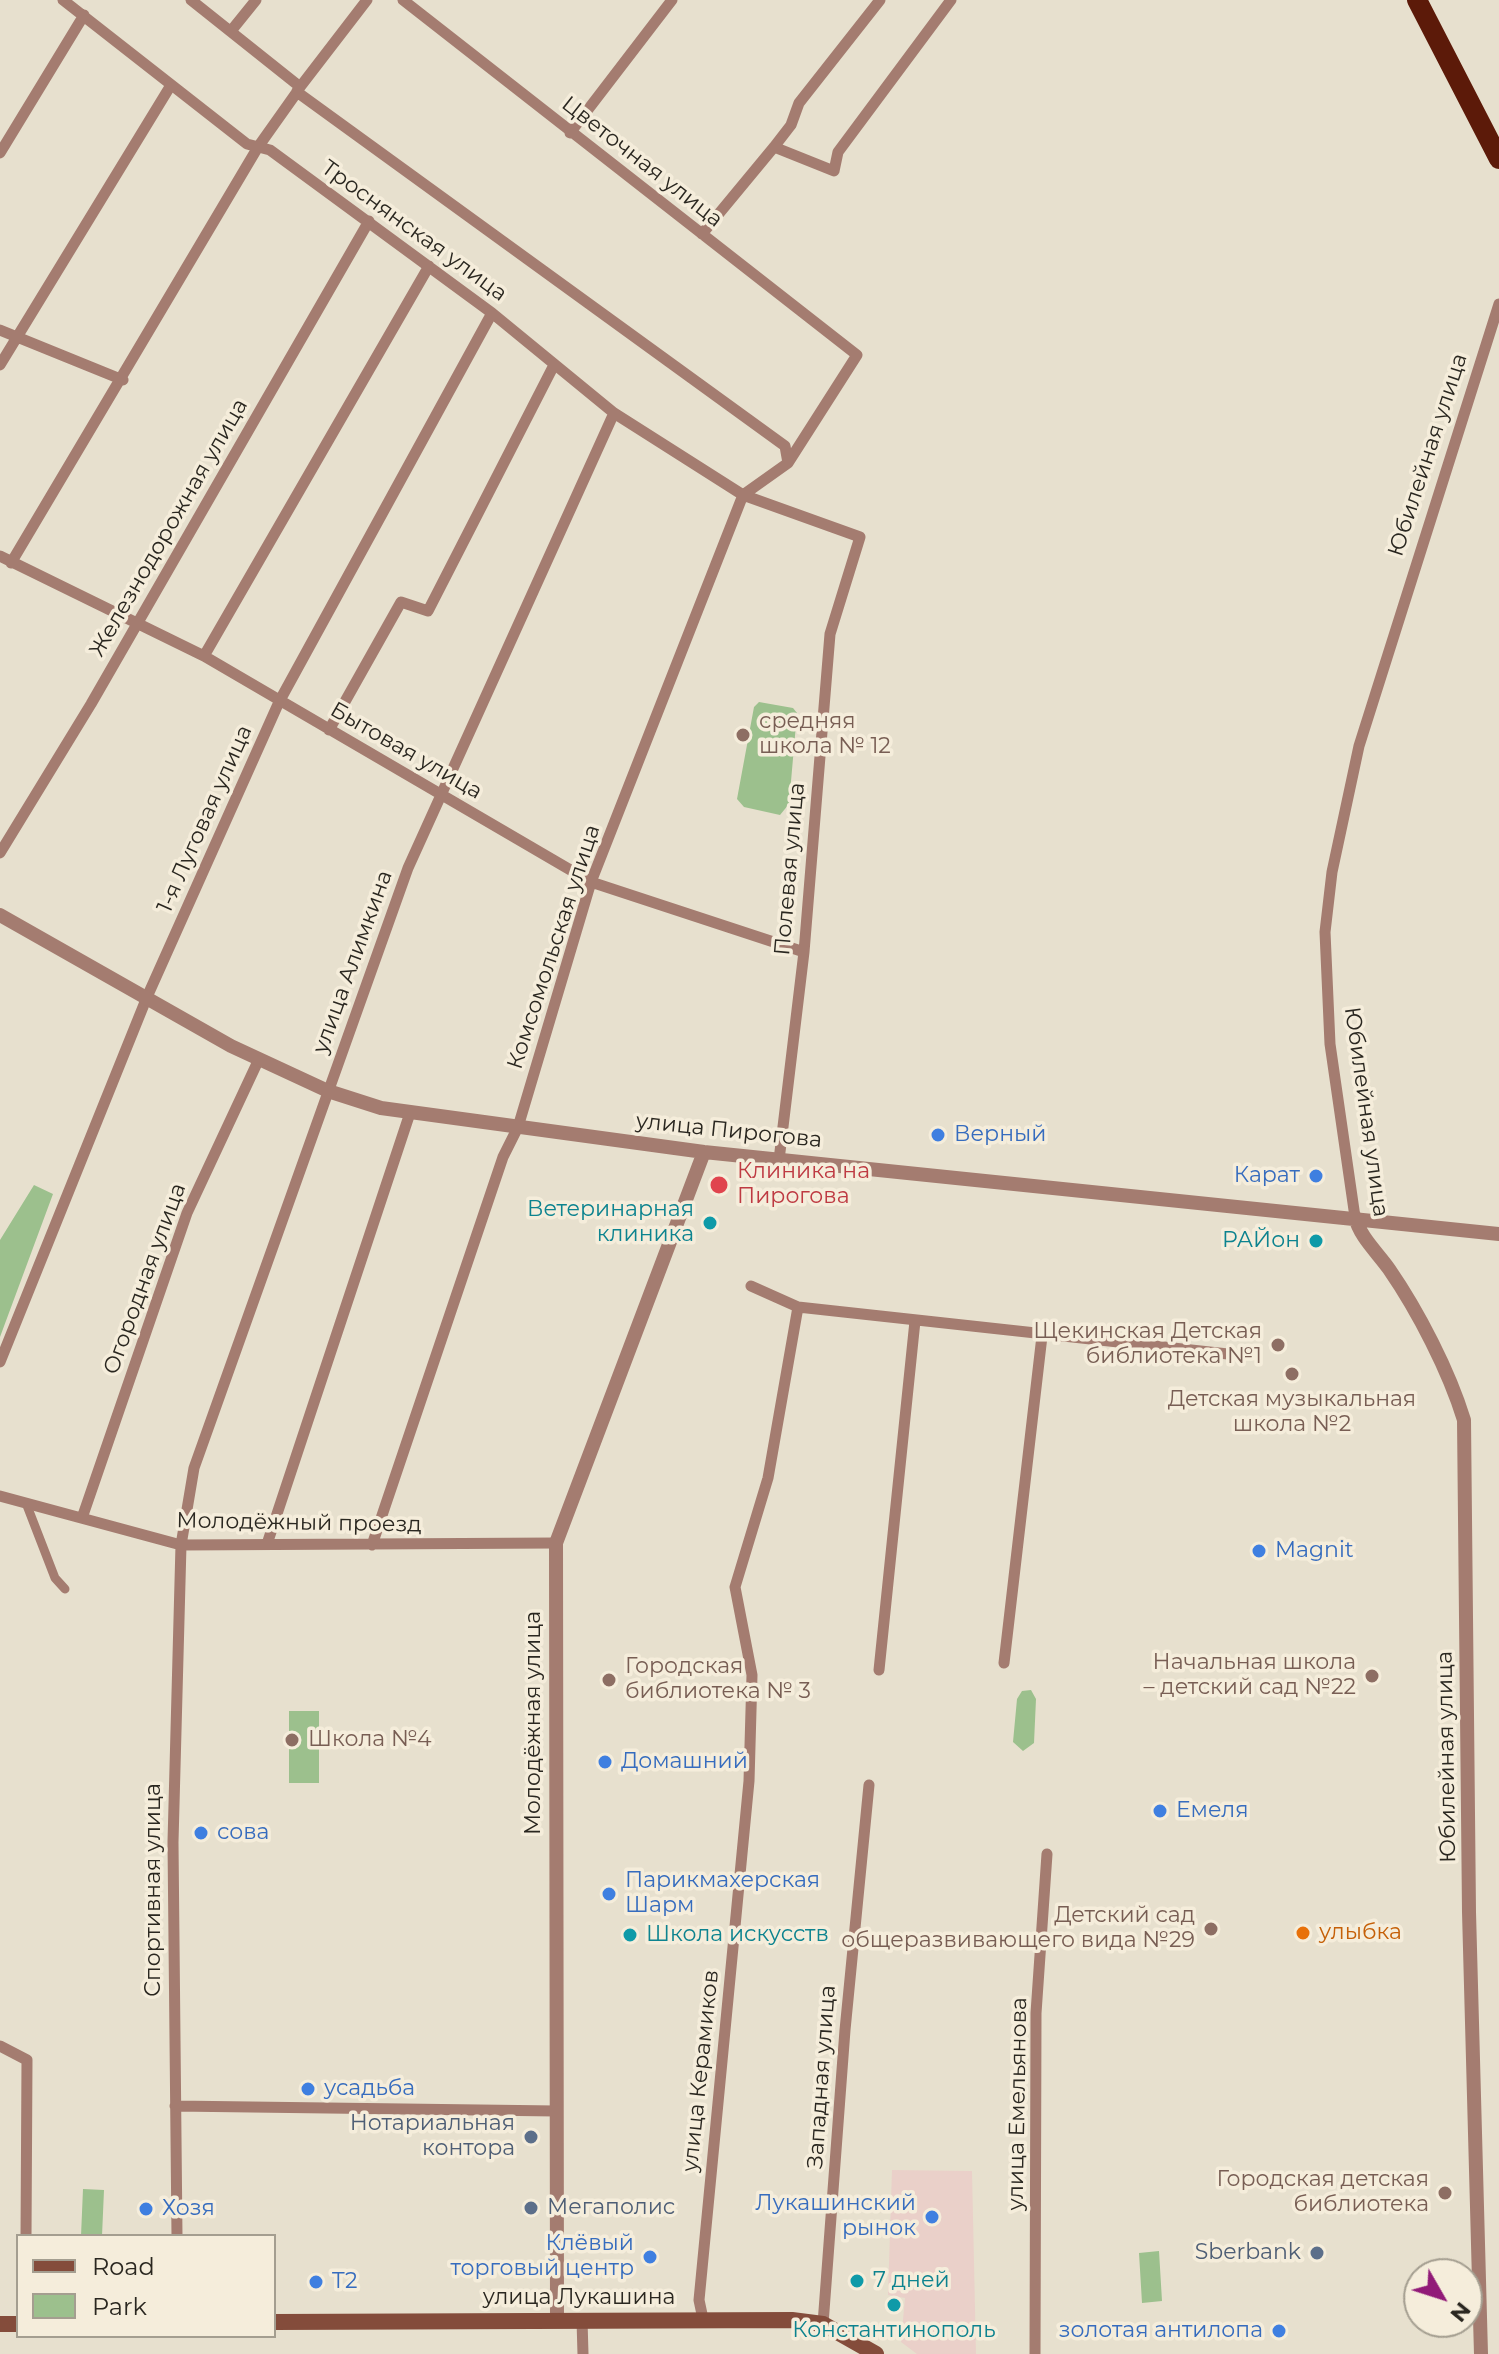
<!DOCTYPE html>
<meta charset="utf-8">
<style>
body{margin:0}
#map{position:relative;width:1499px;height:2354px;overflow:hidden;background:#e7e0ce;font-family:Montserrat,sans-serif}
canvas{display:block}
.legend{position:absolute;left:16px;top:2234px;width:260px;height:104px;box-sizing:border-box;background:#f5eddb;border:2px solid #a49e90;margin:0;padding:10px 14px;list-style:none;font-size:24px;color:#2a2720}
.legend li{display:flex;align-items:center;gap:16px;height:40px}
.legend b{width:40px;border:2px solid #a49e90}
.north{position:absolute;left:1403px;top:2258px;width:80px;height:80px;box-sizing:border-box;background:#f5eddb;border:2px solid #a49e90;border-radius:50%;rotate:129deg;font-size:22px;font-weight:700;line-height:32px;text-align:center;color:#2a2720}
.north::after{content:'';display:block;margin:auto;width:28px;height:36px;background:#911a78;clip-path:polygon(50% 0,100% 100%,50% 72%,0 100%)}
</style>
<div id="map">
<canvas width="1499" height="2354"></canvas>
<ul class="legend">
<li><b style="height:10px;background:#844c3b"></b>Road</li>
<li><b style="height:22px;background:#9cc08d"></b>Park</li>
</ul>
<div class="north">N</div>
</div>
<script>
const ctx = document.querySelector('canvas').getContext('2d');
ctx.lineJoin = 'round';
function paint(path, color) { ctx.fillStyle = color; ctx.fill(path, 'evenodd'); }
function trace(path, color, width, dash) { ctx.strokeStyle = color; ctx.lineWidth = width; ctx.lineCap = dash ? 'butt' : 'round'; ctx.setLineDash(dash || []); ctx.stroke(path); }
function drawText(font, color, halo, rows, align = 'center') {
  ctx.font = font + ' Montserrat,sans-serif'; ctx.lineWidth = 7; ctx.setLineDash([]); ctx.textBaseline = 'middle'; ctx.strokeStyle = halo; ctx.fillStyle = color; for (const [text, x, y, turn = 0] of rows) {
    ctx.save(); ctx.translate(x, y); ctx.rotate((+turn || 0) * Math.PI / 180); ctx.textAlign = isNaN(turn) ? turn : align; if (halo) ctx.strokeText(text, 0, 0); ctx.fillText(text, 0, 0); ctx.restore();
  }
}
paint(new Path2D(`
 M892 2170 972 2171 976 2354H917L901 2342 905 2298 888 2295Z`), '#ead0c9');
paint(new Path2D(`
 M759 702 793 708 797 713 789 804 780 815 744 807 737 799 754 707Z
 M34 1185 53 1194 0 1337V1240Z
 M1031 1690 1036 1699 1034 1743 1023 1751 1013 1742 1017 1699 1022 1691Z
 M289 1711H319V1783H289Z
 M83 2189 104 2190 102 2236H81Z
 M1159 2251 1162 2301 1142 2303 1139 2253Z`), '#9cc08d');
trace(new Path2D(`
 M26 1503 55 1578 65 1589`), '#a47c70', 9);
trace(new Path2D(`
 M63 0 247 144 270 150 492 313 614 413 743 495 860 537 830 634 804 952 779 1160
 M191 0 299 86
 M231 31 256 0
 M297 91 367 0
 M570 133 672 0
 M774 147 834 171 838 152 951 0
 M0 153 84 15
 M702 234 774 147 791 125 799 103 880 0
 M0 330 123 380
 M0 365 171 85
 M0 556 204 656 591 882 804 952
 M11 563 258 147 297 92 785 446 788 463
 M204 656 429 266
 M329 730 401 602 428 611 554 365
 M0 853 91 704 369 221
 M1355 1217 1330 1044 1325 932 1332 872 1359 746 1499 304
 M751 1286 798 1307 1237 1355
 M0 1362 147 997 279 702 492 313
 M0 1496 181 1545 556 1543
 M82 1518 187 1213 259 1059
 M267 1544 410 1113
 M372 1545 503 1157 518 1127 591 882 743 495 788 463 857 355 403 0
 M1004 1663 1042 1336
 M879 1670 915 1321
 M0 2046 27 2060 26 2236
 M175 2106 556 2111
 M177 2236 173 1842 181 1545 194 1468 408 868 614 413
 M703 2319 699 2300 749 1781 752 1675 735 1587 768 1478 798 1307
 M582 2320 583 2354
 M823 2324 845 2030 869 1785
 M1035 2354 1036 2013 1047 1854`), '#a47c70', 11);
trace(new Path2D(`
 M0 915 231 1046 328 1091 381 1108 704 1152 1499 1234
 M1355 1217C1360 1237 1377 1252 1389 1269 1418 1311 1449 1371 1464 1420L1469 1912 1481 2354
 M557 2320 556 1543 704 1152`), '#a47c70', 14);
trace(new Path2D(`
 M274 2322 792 2320 823 2324 876 2354
 M0 2324H18`), '#844c3b', 16);
trace(new Path2D(`
 M1417 0 1499 159`), '#5c1a09', 20);
for (const [x, y, r, color] of [
 [743,735,8,"#8d6e63"],
 [938,1135,8,"#3f7fe0"],
 [1316,1176,8,"#3f7fe0"],
 [719,1185,10,"#e0444e"],
 [710,1223,8,"#0f9aa8"],
 [1316,1241,8,"#0f9aa8"],
 [1278,1345,8,"#8d6e63"],
 [1292,1374,8,"#8d6e63"],
 [1259,1551,8,"#3f7fe0"],
 [1372,1676,8,"#8d6e63"],
 [609,1680,8,"#8d6e63"],
 [292,1740,8,"#8d6e63"],
 [605,1762,8,"#3f7fe0"],
 [1160,1811,8,"#3f7fe0"],
 [201,1833,8,"#3f7fe0"],
 [609,1894,8,"#3f7fe0"],
 [1211,1929,8,"#8d6e63"],
 [1303,1933,8,"#e8710a"],
 [630,1935,8,"#0f9aa8"],
 [308,2089,8,"#3f7fe0"],
 [531,2137,8,"#5c6f8a"],
 [1445,2193,8,"#8d6e63"],
 [531,2208,8,"#5c6f8a"],
 [146,2209,8,"#3f7fe0"],
 [932,2217,8,"#3f7fe0"],
 [1317,2253,8,"#5c6f8a"],
 [650,2257,8,"#3f7fe0"],
 [857,2281,8,"#0f9aa8"],
 [316,2282,8,"#3f7fe0"],
 [894,2305,8,"#0f9aa8"],
 [1279,2331,8,"#3f7fe0"]
]) { const dot = new Path2D(); dot.arc(x, y, r, 0, 2 * Math.PI); ctx.fillStyle = color; ctx.fill(dot); trace(dot, '#f5eddb', 3); }
drawText('22px', '#2a2720', '#f5eddb', [
 ["Цветочная улица",642,162,38],
 ["Троснянская улица",414,231,36],
 ["Юбилейная улица",1428,455,-72],
 ["Железнодорожная улица",169,528,-60],
 ["Бытовая улица",406,751,30],
 ["1-я Луговая улица",205,819,-66],
 ["Полевая улица",790,869,-85],
 ["Комсомольская улица",554,947,-72],
 ["улица Алимкина",353,962,-70],
 ["Юбилейная улица",1366,1112,82],
 ["улица Пирогова",729,1131,6],
 ["Огородная улица",145,1279,-70],
 ["Молодёжный проезд",299,1523,1],
 ["Молодёжная улица",534,1723,-90],
 ["Юбилейная улица",1447,1757,-91],
 ["Спортивная улица",154,1890,-90],
 ["улица Керамиков",701,2071,-84],
 ["Западная улица",822,2077,-86],
 ["улица Емельянова",1018,2104,-89],
 ["улица Лукашина",579,2298]
]);
drawText('22px', '#785e54', '#f5eddb', [
 ["средняя",759,722,"left"],
 ["школа № 12",759,747,"left"],
 ["Щекинская Детская",1262,1332],
 ["библиотека №1",1262,1357],
 ["Детская музыкальная",1292,1400,"center"],
 ["школа №2",1292,1425,"center"],
 ["Начальная школа",1356,1663],
 ["– детский сад №22",1356,1688],
 ["Городская",625,1667,"left"],
 ["библиотека № 3",625,1692,"left"],
 ["Школа №4",308,1740,"left"],
 ["Детский сад",1195,1916],
 ["общеразвивающего вида №29",1195,1941],
 ["Городская детская",1429,2180],
 ["библиотека",1429,2205]
], 'right');
drawText('22px', '#366cbe', '#f5eddb', [
 ["Верный",954,1135],
 ["Карат",1300,1176,"right"],
 ["Magnit",1275,1551],
 ["Домашний",621,1762],
 ["Емеля",1176,1811],
 ["сова",217,1833],
 ["Парикмахерская",625,1881],
 ["Шарм",625,1906],
 ["усадьба",324,2089],
 ["Лукашинский",916,2204,"right"],
 ["рынок",916,2229,"right"],
 ["Хозя",162,2209],
 ["Клёвый",634,2244,"right"],
 ["торговый центр",634,2269,"right"],
 ["T2",332,2282],
 ["золотая антилопа",1263,2331,"right"]
], 'left');
drawText('22px', '#be3a42', '#f5eddb', [
 ["Клиника на",737,1172],
 ["Пирогова",737,1197]
], 'left');
drawText('22px', '#0d838f', '#f5eddb', [
 ["Ветеринарная",694,1210],
 ["клиника",694,1235],
 ["РАЙон",1300,1241],
 ["Школа искусств",646,1935,"left"],
 ["7 дней",873,2281,"left"],
 ["Константинополь",894,2331,"center"]
], 'right');
drawText('22px', '#c56008', '#f5eddb', [
 ["улыбка",1319,1933]
], 'left');
drawText('22px', '#4e5e75', '#f5eddb', [
 ["Нотариальная",515,2124],
 ["контора",515,2149],
 ["Мегаполис",547,2208,"left"],
 ["Sberbank",1301,2253]
], 'right');
</script>
